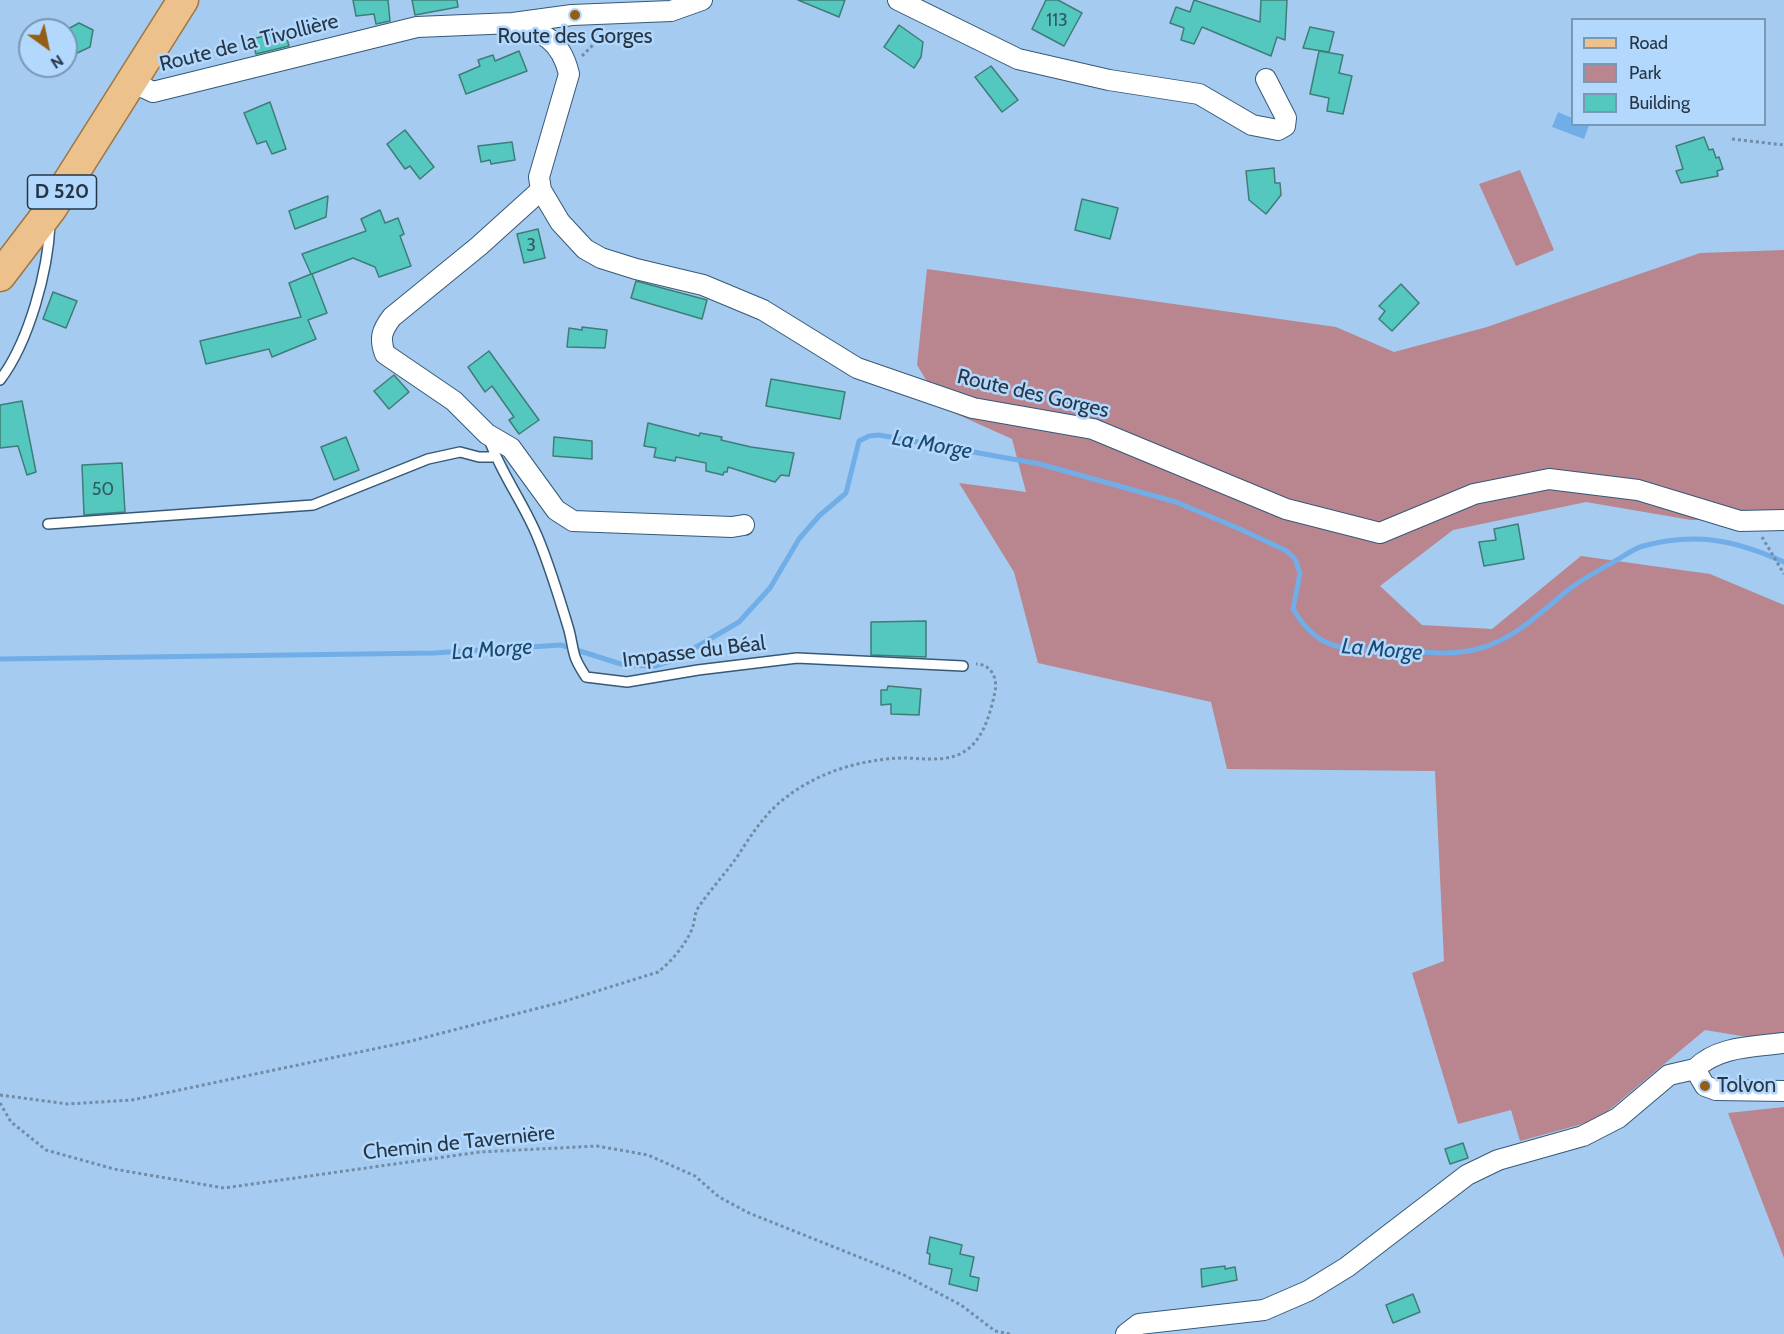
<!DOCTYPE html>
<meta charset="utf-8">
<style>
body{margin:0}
#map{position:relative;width:1784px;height:1334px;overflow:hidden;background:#a5cbf0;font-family:Cabin,sans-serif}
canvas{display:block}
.legend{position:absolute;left:1571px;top:18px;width:195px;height:108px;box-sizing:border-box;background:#b2d8fd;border:2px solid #7a97b3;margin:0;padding:8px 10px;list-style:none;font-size:18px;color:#273645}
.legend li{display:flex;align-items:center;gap:12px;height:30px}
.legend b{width:30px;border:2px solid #7a97b3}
.north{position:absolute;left:18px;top:18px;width:60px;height:60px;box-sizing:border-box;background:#b2d8fd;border:2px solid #7a97b3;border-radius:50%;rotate:147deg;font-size:16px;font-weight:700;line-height:24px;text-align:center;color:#273645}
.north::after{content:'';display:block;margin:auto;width:21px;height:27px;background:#955e16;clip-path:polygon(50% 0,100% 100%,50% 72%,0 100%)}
</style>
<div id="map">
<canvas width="1784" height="1334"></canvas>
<ul class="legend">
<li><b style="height:8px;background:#ecc18c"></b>Road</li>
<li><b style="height:16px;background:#b9858e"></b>Park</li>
<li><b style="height:16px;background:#54c8be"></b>Building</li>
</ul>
<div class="north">N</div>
</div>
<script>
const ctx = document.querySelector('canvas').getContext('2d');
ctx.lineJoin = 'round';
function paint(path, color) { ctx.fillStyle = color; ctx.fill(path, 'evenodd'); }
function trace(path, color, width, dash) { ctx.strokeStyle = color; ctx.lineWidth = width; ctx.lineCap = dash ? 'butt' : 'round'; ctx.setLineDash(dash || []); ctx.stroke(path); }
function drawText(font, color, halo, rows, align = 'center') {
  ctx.font = font + ' Cabin,sans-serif'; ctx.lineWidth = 5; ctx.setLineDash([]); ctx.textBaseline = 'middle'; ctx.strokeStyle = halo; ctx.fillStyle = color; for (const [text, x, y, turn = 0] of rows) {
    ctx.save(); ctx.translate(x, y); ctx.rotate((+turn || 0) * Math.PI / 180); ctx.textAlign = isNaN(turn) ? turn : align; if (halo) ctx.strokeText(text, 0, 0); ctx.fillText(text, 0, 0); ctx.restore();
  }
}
paint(new Path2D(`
 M1520 170 1554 250 1516 266 1479 184Z
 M1784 250V520H1691L1586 502 1453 530 1380 586 1422 625 1492 629 1581 556 1710 574 1784 605V1043L1705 1030 1597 1120 1520 1141 1511 1110 1458 1124 1412 973 1444 961 1435 771 1227 769 1211 702 1038 663 1014 572 959 483 1026 492 1012 439 943 408 917 365 927 269 1336 327 1394 352 1487 327 1700 253Z
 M1784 1107V1258L1728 1113Z`), '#b9858e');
paint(new Path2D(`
 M1558 112 1572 118V124L1589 125 1584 139 1552 127Z`), '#71aee8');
trace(new Path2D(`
 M0 659 434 653 561 645 624 665 655 666 674 660 739 622 770 588 799 539 819 516 846 493 859 441 869 436 879 435 1040 464 1176 502 1240 529 1287 551 1295 559 1300 573 1293 609C1317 649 1339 649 1382 650 1416 650 1447 658 1481 648 1516 638 1541 612 1568 590 1582 579 1599 570 1615 561 1624 556 1633 549 1643 546 1696 532 1735 540 1784 562`), '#71aee8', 5);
const building = new Path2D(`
 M353 0H388L390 21 376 24 374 14 356 16Z
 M412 0H457L458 7 415 15Z
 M798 0H845L839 17Z
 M1046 0H1058L1082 13 1064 46 1032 29Z
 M1194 0 1260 22 1261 0H1287L1285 40 1277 37 1271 56 1202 27 1194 44 1181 40 1184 28 1170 23 1176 7 1190 12Z
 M79 23 93 30 90 47 75 54 66 48V30Z
 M899 25 923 42 921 57 914 68 884 47Z
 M1310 27 1334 32 1329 52 1303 48Z
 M285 31 289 46 256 54 252 39Z
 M519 51 527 71 466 94 459 75 480 66 478 60 493 55 495 61Z
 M1319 51 1343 55 1339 73 1352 76 1343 114 1327 111 1329 98 1310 94Z
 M991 66 1018 100 1002 112 975 77Z
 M270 102 286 149 272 154 266 141 257 144 244 113Z
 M405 130 434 167 420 179 410 166 405 169 387 144Z
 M1704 137 1709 150 1713 149 1716 158 1719 157 1723 169 1717 171 1718 176 1681 183 1676 171 1683 169 1676 146Z
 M512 142 515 160 491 164 490 160 481 162 478 146Z
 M1274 168 1275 183H1280L1281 195 1266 214 1249 200 1246 171Z
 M328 196 326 217 295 229 289 211Z
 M1082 199 1118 208 1110 239 1075 230Z
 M380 210 385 223 398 218 404 234 400 236 411 266 379 277 375 267 353 258 312 274 327 313 308 320 316 339 272 357 269 349 206 364 200 341 301 317 289 283 311 274 302 254 366 231 361 219Z
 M538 229 545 258 524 263 517 234Z
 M636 281 707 300 702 319 631 298Z
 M1401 284 1419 303 1392 331 1379 319 1385 311 1379 306Z
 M53 292 77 301 66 328 43 319Z
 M582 327 607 330 605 348 567 347 569 328 582 330Z
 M489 351 539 420 519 434 509 420 514 417 492 386 485 392 468 367Z
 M394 375 409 392 389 409 374 391Z
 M771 379 845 392 840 419 766 406Z
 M22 401 36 472 27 475 18 446 0 448V405Z
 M648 423 699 436 700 433 722 437 721 440 751 447 794 453 789 476 781 475 775 482 728 467 727 472H724L723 475 706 471V463L676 457 675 461 654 457 656 448 644 446Z
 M346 437 359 470 334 480 321 447Z
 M554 437 592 441V459L553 456Z
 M122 463 125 512 84 515 82 465Z
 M1518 524 1524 559 1484 566 1479 542 1496 540 1494 529Z
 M926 621V657L871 655V622Z
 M888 686 921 689 919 715 891 714V704L881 705V690H887Z
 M1463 1143 1468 1158 1450 1164 1445 1149Z
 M930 1237 962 1245 960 1254 974 1257 970 1276 979 1278 977 1291 949 1284 952 1269 929 1264 930 1254 927 1253Z
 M1225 1266V1269L1235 1267 1237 1280 1202 1287 1201 1269Z
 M1413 1294 1420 1312 1393 1323 1386 1305Z`);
paint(building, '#54c8be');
trace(building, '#3e7d78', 1.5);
const service = new Path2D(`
 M0 380C29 342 48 271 50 224
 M489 439C501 474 524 503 538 538 550 567 560 600 569 630 575 654 571 654 586 677L627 682 698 670 797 658 963 666
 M48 524 313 505 428 459 460 452 479 457H495`);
const minor = new Path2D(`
 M898 0 1018 59 1109 80 1199 94 1252 125 1278 130 1285 126 1286 118 1266 79
 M513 23C543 32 561 40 569 74L539 177 541 190 560 222 585 249 601 258 636 269 703 285 763 310 857 368 973 408 1093 429 1286 509 1380 533 1474 494 1549 479 1638 490 1740 521 1784 520
 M130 81 153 92 417 27 513 23 572 15 671 11 702 0
 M541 190 479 246 392 317C382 330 379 338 385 354L454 401 487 434 511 448 556 510 573 521 732 527 744 525
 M1695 1069 1705 1086 1716 1090 1784 1091
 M1695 1069C1718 1046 1753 1047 1784 1043
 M1126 1334 1139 1324 1264 1310 1308 1291 1347 1267 1467 1175 1498 1160 1583 1136 1618 1118 1669 1075 1695 1069`);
const primary = new Path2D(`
 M0 276 51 209 183 0`);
trace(service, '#365978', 12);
trace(minor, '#365978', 22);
trace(primary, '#9f7542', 33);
trace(new Path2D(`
 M582 56 601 37 596 32
 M1732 139 1784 145
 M1762 537 1784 574
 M0 1095 68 1104 132 1100 407 1042 562 1002 658 972C671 962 686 944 692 929 695 922 694 914 698 908 710 890 725 874 737 857 750 837 761 819 779 803 813 774 856 760 901 758 920 758 943 762 960 754 983 743 990 714 995 692 998 678 991 664 976 664
 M0 1103 11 1122 46 1150 114 1169 224 1188 480 1152 597 1146 648 1155 695 1176 719 1197 749 1213 904 1275 961 1305 995 1331 1010 1334`), '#708ca7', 3, [3, 3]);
trace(service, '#fff', 9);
trace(minor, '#fff', 20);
trace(primary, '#ecc18c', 30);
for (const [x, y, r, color] of [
 [575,15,6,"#955e16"],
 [1705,1086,6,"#955e16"]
]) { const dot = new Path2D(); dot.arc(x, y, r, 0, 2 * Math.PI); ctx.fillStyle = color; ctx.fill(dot); trace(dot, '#b2d8fd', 2); }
drawText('18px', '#325a63', null, [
 ["113",1057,21],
 ["3",531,246],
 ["50",103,490]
]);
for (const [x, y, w] of [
 [62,192,69]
]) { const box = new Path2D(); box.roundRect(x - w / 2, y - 17, w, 34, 4.5); ctx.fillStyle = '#b2d8fd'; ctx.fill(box); trace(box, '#273645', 1.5); }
drawText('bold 20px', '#273645', null, [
 ["D 520",62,192]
]);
drawText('21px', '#273645', '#b2d8fd', [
 ["Route des Gorges",575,37],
 ["Tolvon",1717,1086,"left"]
]);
drawText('21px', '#273645', '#b2d8fd', [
 ["Route de la Tivollière",249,43,-14],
 ["Route des Gorges",1033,394,13],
 ["Impasse du Béal",694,652,-7],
 ["Chemin de Tavernière",459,1143,-6]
]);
drawText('italic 22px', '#1d496f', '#b2d8fd', [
 ["La Morge",932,445,10],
 ["La Morge",492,650,-4],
 ["La Morge",1382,650,5]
]);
</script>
